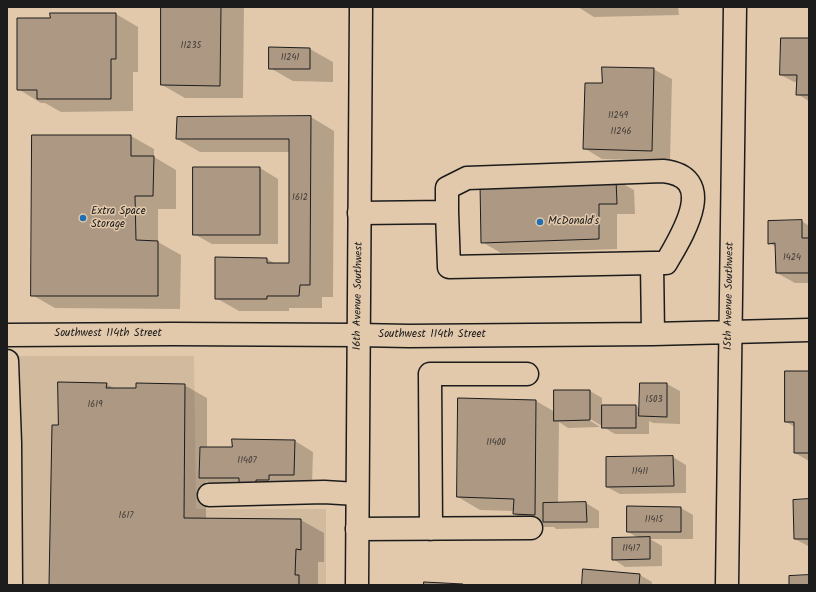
<!DOCTYPE html>
<style>
body{margin:0}
#map{position:relative;width:816px;height:592px;overflow:hidden;background:#e3c9ab;font-family:Kalam,sans-serif}
canvas{display:block}
.frame{position:absolute;inset:0;border:8px solid #1c1c1c;pointer-events:none}
</style>
<div id="map">
<canvas width="816" height="592"></canvas>
<div class="frame"></div>
</div>
<script>
const ctx = document.querySelector('canvas').getContext('2d');
ctx.lineJoin = 'round';
function paint(path, color) { ctx.fillStyle = color; ctx.fill(path, 'evenodd'); }
function trace(path, color, width, dash) { ctx.strokeStyle = color; ctx.lineWidth = width; ctx.lineCap = dash ? 'butt' : 'round'; ctx.setLineDash(dash || []); ctx.stroke(path); }
function drawText(font, color, halo, rows, align = 'center') {
  ctx.font = font + ' Kalam,sans-serif'; ctx.lineWidth = 3; ctx.setLineDash([]); ctx.textBaseline = 'middle'; ctx.strokeStyle = halo; ctx.fillStyle = color; for (const [text, x, y, turn = 0] of rows) {
    ctx.save(); ctx.translate(x, y); ctx.rotate((+turn || 0) * Math.PI / 180); ctx.textAlign = isNaN(turn) ? turn : align; if (halo) ctx.strokeText(text, 0, 0); ctx.fillText(text, 0, 0); ctx.restore();
  }
}
paint(new Path2D(`
 M7 356H194L196 509H326V585H7Z`), '#d2ba9f');
paint(new Path2D(`
 M162 7H244L243 98H185L162 85Z
 M578 7H678L679 15 594 17Z
 M116 14 138 27V72H133V111L61 112 45 103H41L18 89 51 19Z
 M809 39V101L797 94V82H794L781 75Z
 M270 48 310 49 333 62V82L293 81 270 68Z
 M653 69 672 79 670 161 602 159 584 148 603 84Z
 M311 117 334 131 333 297H322V308H289V311H239L216 298 267 259 276 264H290V152H200L177 139 178 118Z
 M33 136H131L154 149V157L176 170V209H158V242L181 255 180 309 55 308 32 295Z
 M194 168H260L278 179V244H212L194 234Z
 M616 180 634 190 635 214H617V249L501 253 482 242Z
 M802 221 809 226V283H795L777 273 776 247 769 243Z
 M809 372V461L795 453V427L786 422Z
 M106 384 116 389H137L184 385 207 398V448H233L295 441 313 452 312 485 219 488 206 481V519L301 520 324 533V562H318V585H50L59 426Z
 M641 384H667L680 391V424L653 423 649 421V434H615L587 417 586 418 600 427 568 428 559 422 558 504 586 503 599 511V528L556 529 554 527H537L514 514V511L480 510 458 497 459 399 536 401 555 412 590 391 602 398V406H636L641 409Z
 M673 457 686 465V493L620 494 607 487V458Z
 M809 500V546H808L795 539Z
 M681 508 693 515V539H650L662 546V566L625 567 613 559 640 539 628 532Z
 M640 575 652 582V585H583Z`), '#0003');
const building = new Path2D(`
 M161 7H221L220 86 161 85Z
 M50 13H116V59H111V99H37V90H17V18H50Z
 M781 38H809V95H796L797 75H780Z
 M269 47 310 48V69H269Z
 M602 67 654 68 652 151 583 149 585 83H602Z
 M311 116 310 285H300L299 296H267V299H215V257L267 258V263H289V139H176L177 117Z
 M32 135H131V156H154L153 196H135L136 240 158 241V296H31Z
 M193 167H260V235H193Z
 M616 179 617 204H599V239L481 243 480 183Z
 M802 220V238H809V273H776L775 243 768 244V221Z
 M785 371H809V453H794V422H785Z
 M58 382 107 383 106 388H136V383L185 384 184 518 301 519V550L296 549 295 575H299V585H49L52 425H58Z
 M640 383H667V417L639 416Z
 M554 390H590V420L554 421Z
 M458 398 536 400 535 515 513 514 514 499 457 497Z
 M602 405H636V428H602Z
 M232 439 295 440 294 475H269V480H256V487H239V478H199L200 447H232Z
 M673 456 674 486 606 487V457Z
 M809 499V539H794L793 500Z
 M586 502 587 522H543V503Z
 M627 506 681 507V532H627Z
 M650 537V559L612 560V538Z
 M583 569 640 574 639 585H582Z
 M809 575V585H789V576Z
 M424 582 463 584 462 585H424Z`);
paint(building, '#ac9883');
trace(building, '#1c1c1c', 1);
const minor = new Path2D(`
 M447 212V188L467 178 663 171C720 177 681 237 666 263H652
 M359 213 447 212 449 267 652 263 653 334
 M7 335 173 334 358 335 409 336 653 334 809 330
 M7 361 10 443 11 585
 M209 495 324 492 357 494
 M357 529 531 528
 M431 529 430 374H527
 M727 585 735 7`);
const major = new Path2D(`
 M357 585 361 7`);
trace(minor, '#1c1c1c', 25);
trace(major, '#1c1c1c', 25);
trace(minor, '#e3c9ab', 22);
trace(major, '#e3c9ab', 22);
for (const [x, y, r, color] of [
 [83,218,4,"#1f6fb2"],
 [540,222,4,"#1f6fb2"]
]) { const dot = new Path2D(); dot.arc(x, y, r, 0, 2 * Math.PI); ctx.fillStyle = color; ctx.fill(dot); trace(dot, '#e3c9ab', 1.5); }
drawText('9px', '#403b36', null, [
 ["11235",191,46],
 ["11241",290,58],
 ["11249",618,116],
 ["11246",621,132],
 ["1612",300,198],
 ["1424",792,258],
 ["1503",654,400],
 ["1619",95,405],
 ["11400",496,443],
 ["11407",247,461],
 ["11411",640,472],
 ["1617",126,516],
 ["11415",654,520],
 ["11417",631,549]
]);
drawText('11px', '#1c1c1c', '#e3c9ab', [
 ["Extra Space",91,212],
 ["Storage",91,225],
 ["McDonald's",548,222]
], 'left');
drawText('11px', '#1c1c1c', '#e3c9ab', [
 ["16th Avenue Southwest",359,296,-89],
 ["15th Avenue Southwest",730,296,-89],
 ["Southwest 114th Street",108,334],
 ["Southwest 114th Street",432,335]
]);
</script>
